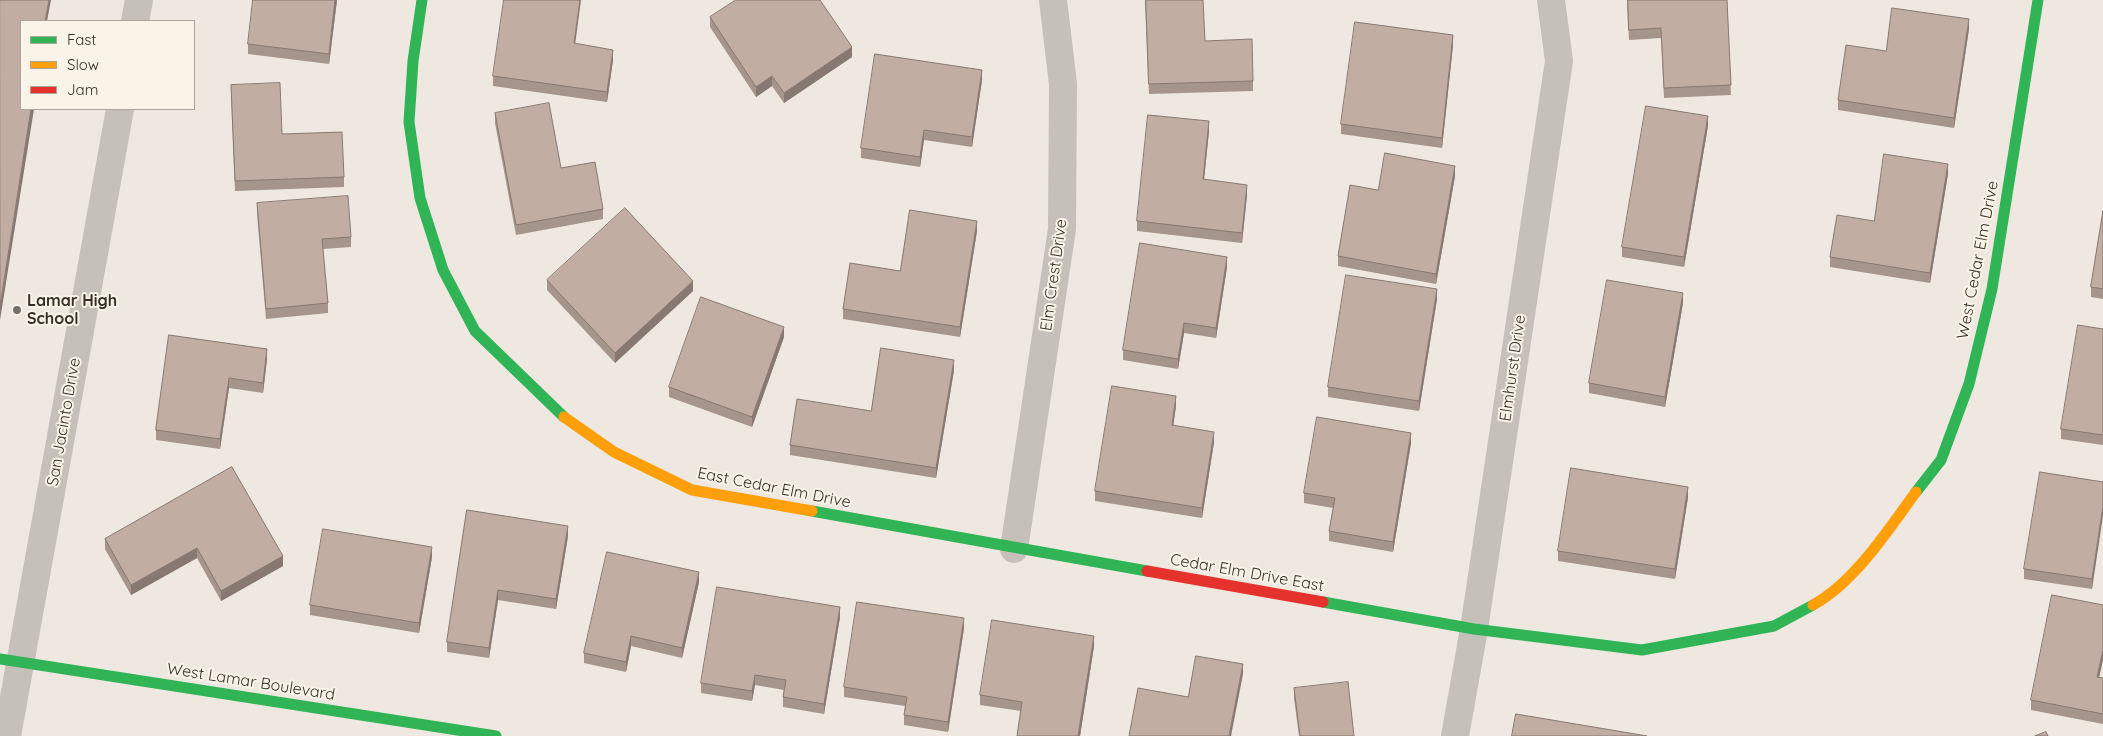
<!DOCTYPE html>
<style>
body{margin:0}
#map{position:relative;width:2103px;height:736px;overflow:hidden;background:#eee8e1;font-family:Quicksand,sans-serif}
canvas{display:block}
.legend{position:absolute;left:20px;top:20px;width:175px;height:90px;box-sizing:border-box;background:#faf3e8;border:1px solid #aca49b;margin:0;padding:6px 9px;list-style:none;font-size:15px;color:#372e28}
.legend li{display:flex;align-items:center;gap:10px;height:25px}
.legend b{width:25px;border:1px solid #aca49b}
</style>
<div id="map">
<canvas width="2103" height="736"></canvas>
<ul class="legend">
<li><b style="height:6px;background:#30b455"></b>Fast</li>
<li><b style="height:6px;background:#ff9f0a"></b>Slow</li>
<li><b style="height:6px;background:#e5322d"></b>Jam</li>
</ul>
</div>
<script>
const ctx = document.querySelector('canvas').getContext('2d');
ctx.lineJoin = 'round';
function trace(path, color, width, dash) { ctx.strokeStyle = color; ctx.lineWidth = width; ctx.lineCap = dash ? 'butt' : 'round'; ctx.setLineDash(dash || []); ctx.stroke(path); }
function paint(path, color) { ctx.fillStyle = color; ctx.fill(path, 'evenodd'); }
function drawText(font, color, halo, rows, align = 'center') {
  ctx.font = font + ' Quicksand,sans-serif'; ctx.lineWidth = 4; ctx.setLineDash([]); ctx.textBaseline = 'middle'; ctx.strokeStyle = halo; ctx.fillStyle = color; for (const [text, x, y, turn = 0] of rows) {
    ctx.save(); ctx.translate(x, y); ctx.rotate((+turn || 0) * Math.PI / 180); ctx.textAlign = isNaN(turn) ? turn : align; if (halo) ctx.strokeText(text, 0, 0); ctx.fillText(text, 0, 0); ctx.restore();
  }
}
trace(new Path2D(`
 M135 21 139 0
 M1014 549 1062 229 1063 84 1053 0
 M7 736 120 109
 M1455 736 1474 629 1559 61 1551 0`), '#c6c0ba', 28);
trace(new Path2D(`
 M422 0 413 61 409 122 420 198 443 270 475 331 564 417
 M1916 492 1941 460 1969 384 1992 289 2038 0
 M812 511 1147 571
 M1323 602 1474 629 1642 650 1774 626 1813 605
 M0 659 496 736`), '#30b455', 11);
trace(new Path2D(`
 M564 417 614 452 692 490 812 511
 M1813 605C1855 582 1888 530 1916 492`), '#ff9f0a', 11);
trace(new Path2D(`
 M1147 571 1323 602`), '#e5322d', 11);
paint(new Path2D(`
 M337 0 329 64 248 54V44Z
 M1145 0 1205 41 1253 81V91L1149 94Z
 M1627 0H1727L1731 95 1664 98 1661 38 1629 40Z
 M710 17 852 57 784 103 772 86 756 97 710 27Z
 M1969 29 1954 128 1838 110V100Z
 M575 44 613 60 607 102 493 86V76Z
 M1453 45 1442 148 1341 134V124Z
 M982 80 972 147 924 140 920 167 861 158V148Z
 M231 95 282 134 344 177V187L235 191Z
 M495 113 561 168 603 209V219L516 235 495 123Z
 M1708 126 1684 267 1622 257V247Z
 M1209 131 1204 180 1247 195 1242 243 1137 231V221Z
 M1948 174 1930 283 1830 267V257L1874 221Z
 M1455 176 1436 284 1338 266V256L1378 190Z
 M257 203 351 237V247L323 249 328 303V313L266 319 257 213Z
 M2103 211V299L2091 297V287Z
 M977 231 960 337 843 319V309Z
 M1227 267 1216 338 1184 333 1178 369 1123 360V350Z
 M547 280 693 291 615 363 547 290Z
 M1437 299 1419 411 1328 397V387Z
 M1683 303 1665 407 1589 393V383Z
 M2103 329V445L2061 439V429Z
 M169 335 267 359 263 393 229 388 220 449 156 440V430Z
 M784 337 752 427 669 397V387Z
 M954 370 936 478 790 455V445L871 411Z
 M1176 406 1173 425 1214 442 1202 518 1095 501V491Z
 M1411 443 1393 552 1329 541V531L1333 508 1304 503V493Z
 M232 467 283 566 221 601 197 558 131 595 105 549V539Z
 M2103 482 2092 589 2024 579V569Z
 M1688 497 1675 579 1558 561V551Z
 M467 510 568 536 556 609 498 600 489 658 447 652V642Z
 M432 557 419 633 310 615V605Z
 M699 582 682 658 631 646 626 672 584 663V653Z
 M840 617 824 714 783 707V697L784 690 755 685 752 701 701 693V683Z
 M964 628 948 732 904 725V715L905 706 844 697V687Z
 M1094 646 1080 736H1017L1021 711 980 705V695Z
 M2099 678H2103V724L2031 710V700Z
 M1294 688 1354 736H1299L1294 698Z`), '#a6958b');
paint(new Path2D(`
 M49 0H51L47 21H45Z
 M335 0H337L329 64V54Z
 M580 0H581L574 53V43Z
 M1969 19V29L1954 128V118Z
 M1453 35V45L1442 148V138Z
 M852 47V57L784 103V93Z
 M613 50V60L607 102V92Z
 M982 70V80L972 147V137Z
 M772 76V86L756 97V87Z
 M31 109H34L0 320V306Z
 M1708 116V126L1684 267V257Z
 M1209 121V131L1203 189V179Z
 M924 130V140L920 167V157Z
 M1948 164V174L1930 283V273Z
 M1455 166V176L1436 284V274Z
 M1247 185V195L1242 243V233Z
 M977 221V231L960 337V327Z
 M1227 257V267L1216 338V328Z
 M693 281V291L615 363V353Z
 M1437 289V299L1419 411V401Z
 M1683 293V303L1665 407V397Z
 M1184 323V333L1178 369V359Z
 M784 327V337L752 427V417Z
 M267 349V359L263 393V383Z
 M954 360V370L936 478V468Z
 M229 378V388L220 449V439Z
 M1176 396V406L1172 435V425Z
 M1214 432V442L1202 518V508Z
 M1411 433V443L1393 552V542Z
 M1688 487V497L1675 579V569Z
 M2103 506V516L2092 589V579Z
 M568 526V536L556 609V599Z
 M432 547V557L419 633V623Z
 M197 548V558L131 595V585Z
 M283 556V566L221 601V591Z
 M699 572V582L682 658V648Z
 M498 590V600L489 658V648Z
 M840 607V617L824 714V704Z
 M964 618V628L948 732V722Z
 M631 636V646L626 672V662Z
 M1094 636V646L1080 736H1078Z
 M2103 650V660L2097 687V677Z
 M1243 664V674L1231 736H1229Z
 M755 675V685L752 701V691Z`), '#877971');
const building = new Path2D(`
 M0 0H49L45 21H21V109H31L0 306Z
 M253 0H335L329 54 248 44Z
 M504 0H580L574 43 613 50 607 92 493 76Z
 M736 0H820L852 47 784 93 772 76 756 87 710 17Z
 M1146 0H1203L1205 41 1252 39 1253 81 1149 84Z
 M1628 0H1727L1731 85 1664 88 1661 28 1629 30Z
 M1892 8 1969 19 1954 118 1838 100 1846 45 1886 51Z
 M1355 22 1453 35 1442 138 1341 124Z
 M875 54 982 70 972 137 924 130 920 157 861 148Z
 M280 83 282 134 342 132 344 177 235 181 231 85Z
 M549 103 561 168 595 162 603 209 516 225 495 113Z
 M1646 106 1708 116 1684 257 1622 247Z
 M1148 115 1209 121 1203 179 1247 185 1242 233 1137 221Z
 M1385 153 1455 166 1436 274 1338 256 1350 185 1378 190Z
 M1884 154 1948 164 1930 273 1830 257 1837 215 1874 221Z
 M348 196 351 237 322 239 328 303 266 309 257 203Z
 M625 208 693 281 615 353 547 280Z
 M910 210 977 221 960 327 843 309 850 263 900 271Z
 M2103 211V289L2091 287Z
 M1140 243 1227 257 1216 328 1184 323 1178 359 1123 350Z
 M1346 275 1437 289 1419 401 1328 387Z
 M1607 280 1683 293 1665 397 1589 383Z
 M701 297 784 327 752 417 669 387Z
 M2078 325 2103 329V435L2061 429Z
 M169 335 267 349 263 383 229 378 220 439 156 430Z
 M881 348 954 360 936 468 790 445 797 399 871 411Z
 M1112 386 1176 396 1172 425 1214 432 1202 508 1095 491Z
 M1317 417 1411 433 1393 542 1329 531 1335 498 1304 493Z
 M232 467 283 556 221 591 197 548 131 585 105 539Z
 M1571 468 1688 487 1675 569 1558 551Z
 M2040 472 2103 482V506L2092 579 2024 569Z
 M467 510 568 526 556 599 498 590 489 648 447 642Z
 M323 529 432 547 419 623 310 605Z
 M607 552 699 572 682 648 631 636 626 662 584 653Z
 M717 587 840 607 824 704 783 697 786 680 755 675 752 691 701 683Z
 M2052 595 2103 605V650L2097 677 2103 678V714L2031 700Z
 M857 602 964 618 948 722 904 715 907 697 844 687Z
 M992 620 1094 636 1078 736H1017L1022 702 980 695Z
 M1196 656 1243 664 1229 736H1129L1138 688 1188 697Z
 M1348 682 1354 736H1300L1294 688Z
 M1516 714 1647 736H1512Z
 M2046 732 2048 736H2035Z`);
paint(building, '#c1ada2');
trace(building, '#877971', 1);
for (const [x, y, r, color] of [
 [17,310,5,"#776f69"]
]) { const dot = new Path2D(); dot.arc(x, y, r, 0, 2 * Math.PI); ctx.fillStyle = color; ctx.fill(dot); trace(dot, '#faf3e8', 2); }
drawText('16px', '#372e28', '#faf3e8', [
 ["West Cedar Elm Drive",1978,260,-79],
 ["Elm Crest Drive",1054,275,-82],
 ["Elmhurst Drive",1513,368,-82],
 ["San Jacinto Drive",64,422,-80],
 ["East Cedar Elm Drive",774,488,11],
 ["Cedar Elm Drive East",1247,573,10],
 ["West Lamar Boulevard",251,682,9]
]);
drawText('bold 16px', '#372e28', '#faf3e8', [
 ["Lamar High",27,301],
 ["School",27,319]
], 'left');
</script>
